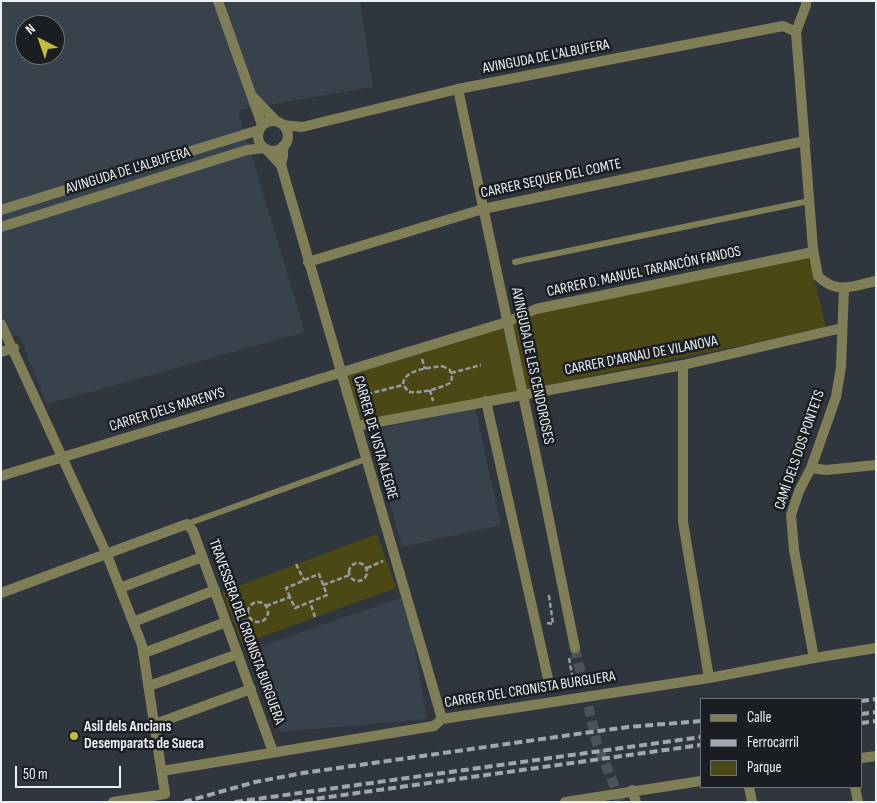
<!DOCTYPE html>
<meta charset="utf-8">
<style>
body{margin:0}
#map{position:relative;width:877px;height:803px;overflow:hidden;background:#30363d;font-family:"Sofia Sans Condensed",sans-serif}
canvas{display:block}
.frame{position:absolute;inset:0;border:2px solid #edf1f6;pointer-events:none}
.legend{position:absolute;left:700px;top:698px;width:162px;height:90px;box-sizing:border-box;background:#1a1d21;border:1px solid #6e7276;margin:0;padding:6px 9px;list-style:none;font-size:15px;color:#edf1f6}
.legend li{display:flex;align-items:center;gap:10px;height:25px}
.legend b{width:25px;border:1px solid #6e7276}
.north{position:absolute;left:15px;top:15px;width:50px;height:50px;box-sizing:border-box;background:#1a1d21;border:1px solid #6e7276;border-radius:50%;rotate:319deg;font-size:14px;font-weight:700;line-height:20px;text-align:center;color:#edf1f6}
.north::after{content:'';display:block;margin:auto;width:18px;height:22px;background:#c5bc3d;clip-path:polygon(50% 0,100% 100%,50% 72%,0 100%)}
.scale{position:absolute;left:15px;top:766px;width:106px;height:22px;box-sizing:border-box;border:2px solid #edf1f6;border-top:0;padding-left:6px;font-size:15px;line-height:18px;white-space:nowrap;color:#edf1f6;-webkit-text-stroke:4px #1a1d21;paint-order:stroke}
</style>
<div id="map">
<canvas width="877" height="803"></canvas>
<div class="frame"></div>
<ul class="legend">
<li><b style="height:6px;background:#807e57"></b>Calle</li>
<li><b style="height:6px;background:#a3a7ad"></b>Ferrocarril</li>
<li><b style="height:14px;background:#4c4816"></b>Parque</li>
</ul>
<div class="north">N</div>
<div class="scale">50 m</div>
</div>
<script>
const ctx = document.querySelector('canvas').getContext('2d');
ctx.lineJoin = 'round';
function paint(path, color) { ctx.fillStyle = color; ctx.fill(path, 'evenodd'); }
function trace(path, color, width, dash) { ctx.strokeStyle = color; ctx.lineWidth = width; ctx.lineCap = dash ? 'butt' : 'round'; ctx.setLineDash(dash || []); ctx.stroke(path); }
function drawText(font, color, halo, rows, align = 'center') {
  ctx.font = font + ' "Sofia Sans Condensed",sans-serif'; ctx.lineWidth = 5; ctx.setLineDash([]); ctx.textBaseline = 'middle'; ctx.strokeStyle = halo; ctx.fillStyle = color; for (const [text, x, y, turn = 0] of rows) {
    ctx.save(); ctx.translate(x, y); ctx.rotate((+turn || 0) * Math.PI / 180); ctx.textAlign = isNaN(turn) ? turn : align; if (halo) ctx.strokeText(text, 0, 0); ctx.fillText(text, 0, 0); ctx.restore();
  }
}
paint(new Path2D(`
 M1 1H360L373 87 238 110 305 332 47 404 19 335 1 340ZM25 25H55V55H25Z
 M475 407 501 525 402 547 370 431Z
 M406 596 427 719 280 732 250 650Z`), '#37424d');
paint(new Path2D(`
 M809 256 826 328 525 390 511 324 538 312Z
 M503 326 518 392 359 421 345 375Z
 M377 534 396 588 242 644 222 592Z`), '#4c4816');
trace(new Path2D(`
 M575 648 597 744 621 802`), '#4c5259', 10, [10, 5]);
trace(new Path2D(`
 M422 359 425 369
 M442 366 450 370 452 378 450 383C438 389 423 393 409 392L403 385C403 369 430 368 442 366Z
 M451 373 481 365
 M430 390 433 401
 M360 396 403 385
 M349 572a9 9 0 1 1 18 0a9 9 0 1 1-18 0Z
 M296 564 304 580
 M367 568 383 561
 M323 585 350 575
 M290 597 286 588 319 574 327 595 310 602 315 617
 M248 612a10 10 0 1 1 20 0a10 10 0 1 1-20 0Z
 M266 606 290 597 295 608 310 602
 M236 618 247 614
 M547 623 553 624 549 596 552 595
 M569 658 574 686`), '#979ca2', 2.5, [5, 2.5]);
trace(new Path2D(`
 M515 262 809 201
 M187 524 366 459`), '#807e57', 6);
trace(new Path2D(`
 M218 1 262 125
 M796 32 806 5V1
 M253 97 276 121
 M267 150 281 165 442 719
 M281 165 283 156V146
 M308 262 483 209 805 141
 M1 324 107 555 142 645 165 794 113 802
 M1 352 14 348
 M683 365V522L709 678
 M486 401 549 683
 M357 426 683 365 842 328
 M811 468 826 470 876 465
 M1 476 507 322 536 309 813 252
 M120 588 202 557
 M1 593 187 524 193 531 273 752
 M133 622 215 590
 M144 653 226 622
 M814 658 794 550 791 515 799 491 811 468 836 397 841 367 844 288
 M149 686 238 654
 M155 724 251 689
 M162 771 434 726 442 719 709 678 814 658 876 648
 M749 787 752 802
 M855 787 858 802
 M632 790 636 802`), '#807e57', 10);
trace(new Path2D(`
 M458 89 541 480 575 648
 M258 136a15 15 0 1 1 30 0a15 15 0 1 1-30 0Z
 M283 125 302 127 458 89 783 26 796 32 813 249 818 276C837 295 852 286 876 281
 M1 210 259 130
 M1 227 247 150 264 148
 M861 758 876 756
 M565 802 701 781`), '#807e57', 10);
trace(new Path2D(`
 M861 701 876 699
 M861 714 876 712
 M861 723 876 721
 M184 802 255 782 303 773 577 734 628 727 701 721
 M235 802 701 737
 M293 802 701 745`), '#a3a7ad', 4, [8, 4]);
for (const [x, y, r, color] of [
 [74,736,5,"#c5bc3d"]
]) { const dot = new Path2D(); dot.arc(x, y, r, 0, 2 * Math.PI); ctx.fillStyle = color; ctx.fill(dot); trace(dot, '#1a1d21', 2); }
drawText('15px', '#edf1f6', '#1a1d21', [
 ["AVINGUDA DE L'ALBUFERA",546,57,-11],
 ["AVINGUDA DE L'ALBUFERA",128,171,-17],
 ["CARRER SEQUER DEL COMTE",551,179,-12],
 ["CARRER D. MANUEL TARANCÓN FANDOS",644,272,-12],
 ["CARRER D'ARNAU DE VILANOVA",641,356,-11],
 ["AVINGUDA DE LES CENDOROSES",532,366,78],
 ["CARRER DELS MARENYS",167,410,-17],
 ["CARRER DE VISTA ALEGRE",375,438,74],
 ["CAMÍ DELS DOS PONTETS",800,450,-71],
 ["TRAVESSERA DEL CRONISTA BURGUERA",246,632,70],
 ["CARRER DEL CRONISTA BURGUERA",530,690,-9]
]);
drawText('bold 15px', '#edf1f6', '#1a1d21', [
 ["Asil dels Ancians",84,727],
 ["Desemparats de Sueca",84,744]
], 'left');
</script>
